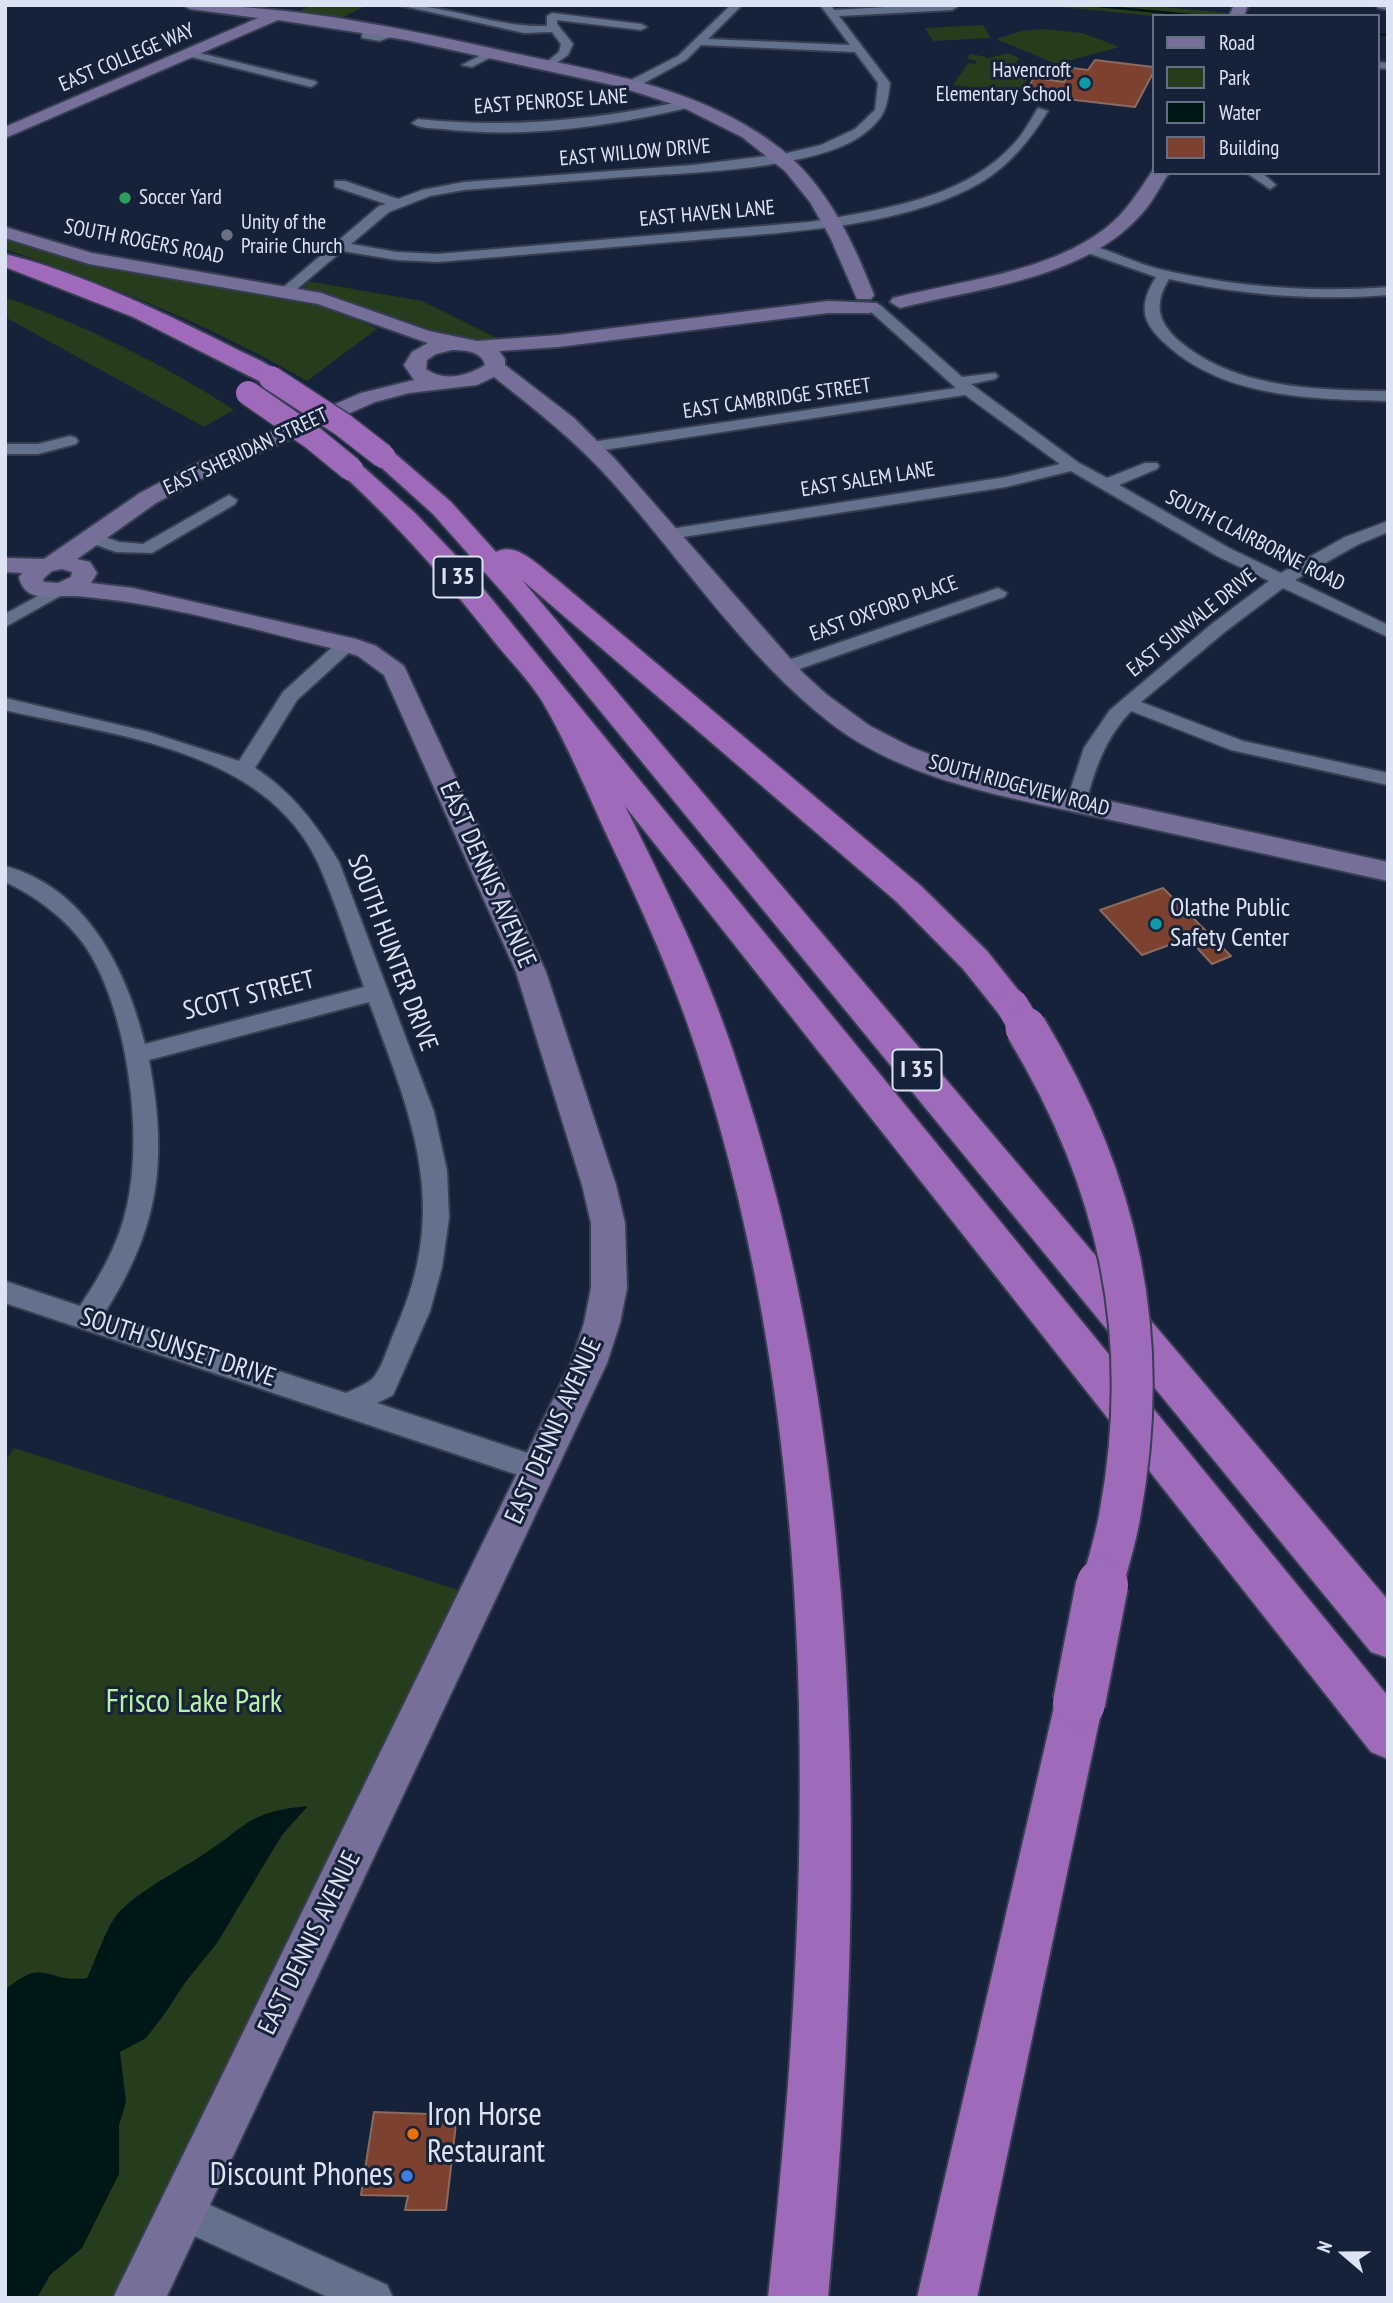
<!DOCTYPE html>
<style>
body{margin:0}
#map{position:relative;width:1393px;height:2303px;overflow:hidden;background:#162239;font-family:"PT Sans Narrow",sans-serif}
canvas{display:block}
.frame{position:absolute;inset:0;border:7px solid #dce4f4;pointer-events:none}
.legend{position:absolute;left:1152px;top:14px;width:228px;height:161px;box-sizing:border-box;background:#162239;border:2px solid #657084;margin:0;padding:9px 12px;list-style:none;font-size:21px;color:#dce4f4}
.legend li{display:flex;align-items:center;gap:14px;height:35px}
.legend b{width:35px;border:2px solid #657084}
.north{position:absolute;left:1309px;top:2219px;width:70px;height:70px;-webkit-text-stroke:5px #162239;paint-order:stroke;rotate:290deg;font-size:19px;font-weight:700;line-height:28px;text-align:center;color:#dce4f4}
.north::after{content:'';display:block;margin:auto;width:24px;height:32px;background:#dce4f4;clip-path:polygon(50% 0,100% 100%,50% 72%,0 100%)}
</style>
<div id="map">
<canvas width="1393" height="2303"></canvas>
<div class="frame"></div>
<ul class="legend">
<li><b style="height:9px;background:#756f9a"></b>Road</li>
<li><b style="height:19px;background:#253c1d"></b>Park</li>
<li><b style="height:19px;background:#001717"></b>Water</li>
<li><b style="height:19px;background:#7c412f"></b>Building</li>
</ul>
<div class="north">N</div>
</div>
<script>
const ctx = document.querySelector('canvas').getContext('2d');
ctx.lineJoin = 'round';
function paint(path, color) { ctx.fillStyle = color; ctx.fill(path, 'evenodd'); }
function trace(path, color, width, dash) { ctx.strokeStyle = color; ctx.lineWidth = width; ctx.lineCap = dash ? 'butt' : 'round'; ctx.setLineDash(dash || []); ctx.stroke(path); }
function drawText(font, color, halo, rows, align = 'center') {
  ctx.font = font + ' "PT Sans Narrow",sans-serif'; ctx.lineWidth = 6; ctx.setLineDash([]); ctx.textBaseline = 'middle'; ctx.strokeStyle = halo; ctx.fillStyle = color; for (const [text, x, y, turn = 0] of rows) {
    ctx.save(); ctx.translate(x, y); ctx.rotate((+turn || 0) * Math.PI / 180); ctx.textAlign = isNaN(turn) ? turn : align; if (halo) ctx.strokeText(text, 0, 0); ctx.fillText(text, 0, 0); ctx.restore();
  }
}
paint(new Path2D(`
 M311 5H367L333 22 295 14Z
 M1040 5H1143L1227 13 1225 16H1153Z
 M983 25 991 38 933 41 925 28Z
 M1042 29 1082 33 1120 47 1056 64 996 39 1021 31Z
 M1008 53 1019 58 1016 63 1072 68 1068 74H1063L1064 82 1029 77 1021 89 1026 91 1025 94 953 85 968 63 975 64 977 61 967 59 970 54 987 57 985 59Z
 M5 238C107 272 214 285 319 304L351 316 377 329 307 381C210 325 110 285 5 249Z
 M307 281 422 301 505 342 476 343 431 335 366 308 311 292 303 287Z
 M5 297C86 326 162 363 234 410L204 427 5 317Z
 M14 1448 458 1590 114 2298H5V1461Z`), '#253c1d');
paint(new Path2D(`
 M308 1806 282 1835 217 1943 184 1984 166 2012 146 2038 120 2052 126 2102 119 2125V2174L82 2248 50 2275 37 2298H5V1990C45 1955 47 1984 87 1978 96 1960 107 1924 120 1911 148 1884 186 1868 217 1845 231 1836 241 1825 256 1818 273 1810 290 1808 308 1806Z`), '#001717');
trace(new Path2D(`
 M1087 5 1201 16
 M1377 34 1388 35`), '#001717', 2.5);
const building = new Path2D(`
 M1095 60 1153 67V73L1135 107 1024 94 1034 78 1064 82 1072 68 1088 70Z
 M1163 888 1231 956 1212 964 1188 938 1142 955 1100 910Z
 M374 2112 457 2115 446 2210H405L408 2196 361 2195Z`);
paint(building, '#7c412f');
trace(building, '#8b6a5f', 2);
const street = new Path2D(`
 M399 5C449 5 497 28 547 26V16L552 13 641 24 647 27 641 30 557 20V24L573 44 568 55 549 68 543 65 559 52 561 44 552 32 524 33Z
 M731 5H742L708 39 850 45 820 5H831L834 10 921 5 957 7 952 10 839 16 890 83C887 108 885 117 865 133 819 170 684 173 625 177 571 181 518 186 464 190L430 196 389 212 351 244 397 252 438 254 809 222C880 210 968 199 1017 140 1025 131 1031 119 1038 108L1048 111C1029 141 1011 164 980 183 902 228 785 232 696 240 610 247 524 255 438 262L397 260 342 251 291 294H281L279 291 379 206 386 204 335 187V181H345L398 199 422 190 464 182 693 165 783 154 821 145 855 129 875 110 878 83 855 52 701 45 686 60 635 88H627V82L678 56Z
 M371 27 377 30 373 35 394 30 400 33 380 41 362 38V34Z
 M491 50 497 53 495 55 472 67 462 65Z
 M191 51 315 81 317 83 311 87 187 56 185 54Z
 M1377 62 1388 63V69L1377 68Z
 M687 100 691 101V107C612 126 525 139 443 129 433 128 420 129 412 123L418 119C509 129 598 120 687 100Z
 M1247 173H1262L1276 185 1270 189Z
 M1087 244C1113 251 1137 264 1163 270 1237 287 1313 293 1388 287V295C1314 301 1241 295 1169 279 1154 303 1157 321 1178 340 1235 389 1316 390 1388 391V401C1313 399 1226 398 1168 346 1141 323 1138 306 1156 277L1082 251 1080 248Z
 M875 304 880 305 962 377 995 373 998 376 995 379 971 384 1079 463 1107 478 1145 463H1157L1159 466 1157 469 1119 485 1229 548 1281 573 1345 537 1388 521V532L1357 545 1295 580 1388 625V637L1283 588 1226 631 1141 702 1243 741 1388 773V785L1231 750 1131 711C1106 737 1095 768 1086 803L1083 808H1069L1066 803 1084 748 1110 710 1213 623 1269 581 1217 556 1071 471 1006 487 670 539 661 534 670 529 1006 477 1060 464 965 395 591 452 583 447 591 442 956 388 870 311 868 308Z
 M70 436 76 438 78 441 76 444 38 454H5V444H38Z
 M229 495 237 500 235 504 152 553 116 552 88 542 85 538 94 533 119 542 143 544Z
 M56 586 62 587 65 591 62 595 5 627V614Z
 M998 588 1007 593 1004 597 791 672H777L775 668 777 664Z
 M347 638 356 644 354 648 297 700 255 768C291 791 317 825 339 862L434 1112 447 1171 449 1218 442 1267 430 1311 393 1395 377 1403 549 1460 553 1469 549 1478 539 1482 5 1303V1281L80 1306C101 1275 119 1243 127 1206 144 1133 127 1011 87 949 68 920 36 896 5 882V866C87 888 126 969 145 1044L364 987C349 946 336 903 318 863 265 748 113 736 5 710V698L149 732 239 761 283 692 340 640ZM369 1002C412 1118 451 1206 396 1328 389 1343 384 1364 374 1377 368 1384 354 1389 346 1393L104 1314C160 1227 168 1160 149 1060Z
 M181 2192 387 2285 393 2298H330L168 2224 162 2211 168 2198Z`);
const secondary = new Path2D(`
 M183 5C292 5 402 28 508 52 602 72 703 88 781 149 827 186 853 241 874 295L871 299H857L830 237 810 202 785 171 742 137 682 107 617 86 406 40 278 20 5 138V127L258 18 190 9Z
 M1234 5H1248L1244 16H1229Z
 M1376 5H1388V10L1378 8Z
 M1153 170V173H1169C1161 185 1154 199 1145 210 1088 279 982 287 900 308L890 302 893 298C963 280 1047 273 1106 228 1126 212 1139 191 1153 170Z
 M5 227 92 253 321 293 429 331 477 341 558 335 828 301 877 303 880 307 870 313H828L558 347 499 351 505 359V365L574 418 615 459 803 673 826 694 870 726 911 747 955 764 1013 780 1388 862V881C1297 861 1206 841 1116 821 1020 799 908 784 829 722 745 656 684 563 614 484 578 443 537 411 494 377L477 385 409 393 375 402 207 476 156 503 77 559 90 562 97 573 91 583 133 588 356 639 376 646 404 666 546 972 616 1185 625 1223 627 1288 620 1323 607 1363 166 2298H113L571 1363 584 1323 591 1288V1223L582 1185 516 972 384 675 358 656 339 650C262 632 183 608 104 599 93 598 83 596 72 596 52 595 25 604 19 577L22 573 5 572V558L44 559 140 493 191 466 361 393 414 380 404 365 412 352 428 343 318 304 89 264 5 238ZM452 350C464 350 482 351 485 365 468 376 444 382 426 369L427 360 436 354ZM62 569 72 572 71 577 58 583 44 582 43 579 52 571Z`);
const highway = new Path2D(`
 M5 254C80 272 169 315 238 350 252 357 274 365 283 378L279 383 271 385 263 383 133 317 5 267Z
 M383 448 392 451 451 502 496 552C516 541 539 566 555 578L921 886 987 951 1030 1005 1025 1014 1012 1018 999 1014 963 969 897 902 522 580 1388 1600V1658L1371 1652 511 602 433 514 374 461 370 456 374 451Z
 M351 461 360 464 415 513 459 559 1388 1696V1759L1371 1752 625 806C665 886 705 967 733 1051 869 1449 867 1884 828 2298H768C814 1891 826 1442 696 1049 673 978 642 909 610 842 588 795 568 745 542 701 528 679 509 660 493 640 444 577 400 528 342 474L338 469 342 464Z
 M1079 1679 1096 1686 1103 1703 977 2298H917L1055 1703 1062 1686Z`);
trace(street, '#373e52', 4);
trace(secondary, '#373e52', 4);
trace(highway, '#373e52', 4);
paint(street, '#63718c');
paint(secondary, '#756f9a');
paint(highway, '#9f6aba');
const highwayBridgeFar3 = new Path2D(`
 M271 378 343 425 383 456
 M248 393 313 438 351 469`);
const highwayBridgeFar2 = new Path2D(`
 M1012 1005 1027 1030`);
const highwayBridgeFar1 = new Path2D(`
 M1026 1028C1119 1182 1153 1336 1120 1514 1116 1539 1108 1562 1102 1587`);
const highwayBridge = new Path2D(`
 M1079 1703 1102 1585`);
trace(highwayBridgeFar3, '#373e52', 27, []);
trace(highwayBridgeFar2, '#373e52', 34, []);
trace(highwayBridgeFar1, '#373e52', 45, []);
trace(highwayBridge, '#373e52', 56, []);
trace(highwayBridgeFar3, '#9f6aba', 24);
trace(highwayBridgeFar2, '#9f6aba', 32);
trace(highwayBridgeFar1, '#9f6aba', 41);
trace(highwayBridge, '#9f6aba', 52);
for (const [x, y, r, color] of [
 [1085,83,7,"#0f9aa8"],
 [125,198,7,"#2e9e5b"],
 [227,235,7,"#6b7280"],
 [1156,924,7,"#0f9aa8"],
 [413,2134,7,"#e8710a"],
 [407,2176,7,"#3f7fe0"]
]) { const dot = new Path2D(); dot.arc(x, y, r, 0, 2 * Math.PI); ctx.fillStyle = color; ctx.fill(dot); trace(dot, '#162239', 2.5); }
drawText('21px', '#dce4f4', '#162239', [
 ["EAST COLLEGE WAY",127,58,-23],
 ["EAST PENROSE LANE",551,102,-4],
 ["EAST WILLOW DRIVE",635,153,-5],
 ["EAST HAVEN LANE",707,214,-5],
 ["SOUTH ROGERS ROAD",144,242,11],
 ["EAST CAMBRIDGE STREET",777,399,-8],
 ["EAST SHERIDAN STREET",246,452,-25],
 ["EAST SALEM LANE",868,480,-9],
 ["SOUTH CLAIRBORNE ROAD",1255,541,27],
 ["EAST OXFORD PLACE",884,609,-20],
 ["EAST SUNVALE DRIVE",1192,623,-39],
 ["SOUTH RIDGEVIEW ROAD",1019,786,15]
]);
drawText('21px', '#dce4f4', '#162239', [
 ["Havencroft",1071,71,"right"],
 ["Elementary School",1071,95,"right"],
 ["Soccer Yard",139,198],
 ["Unity of the",241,223],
 ["Prairie Church",241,247]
], 'left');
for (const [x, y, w] of [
 [458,577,49],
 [917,1070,49]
]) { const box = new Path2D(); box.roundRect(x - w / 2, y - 20.5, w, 41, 5); ctx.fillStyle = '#162239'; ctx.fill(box); trace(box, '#dce4f4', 2); }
drawText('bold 24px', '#dce4f4', null, [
 ["I 35",458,577],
 ["I 35",917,1070]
]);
drawText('26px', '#dce4f4', '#162239', [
 ["EAST DENNIS AVENUE",487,875,66],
 ["SOUTH HUNTER DRIVE",392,953,69],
 ["SCOTT STREET",249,996,-14],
 ["SOUTH SUNSET DRIVE",178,1348,18],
 ["EAST DENNIS AVENUE",554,1431,-66],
 ["EAST DENNIS AVENUE",310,1943,-64]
]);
drawText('26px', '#dce4f4', '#162239', [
 ["Olathe Public",1170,909],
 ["Safety Center",1170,939]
], 'left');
drawText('32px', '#b8f0a4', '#162239', [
 ["Frisco Lake Park",194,1703]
]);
drawText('32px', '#dce4f4', '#162239', [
 ["Iron Horse",427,2116],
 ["Restaurant",427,2153],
 ["Discount Phones",393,2176,"right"]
], 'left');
</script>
